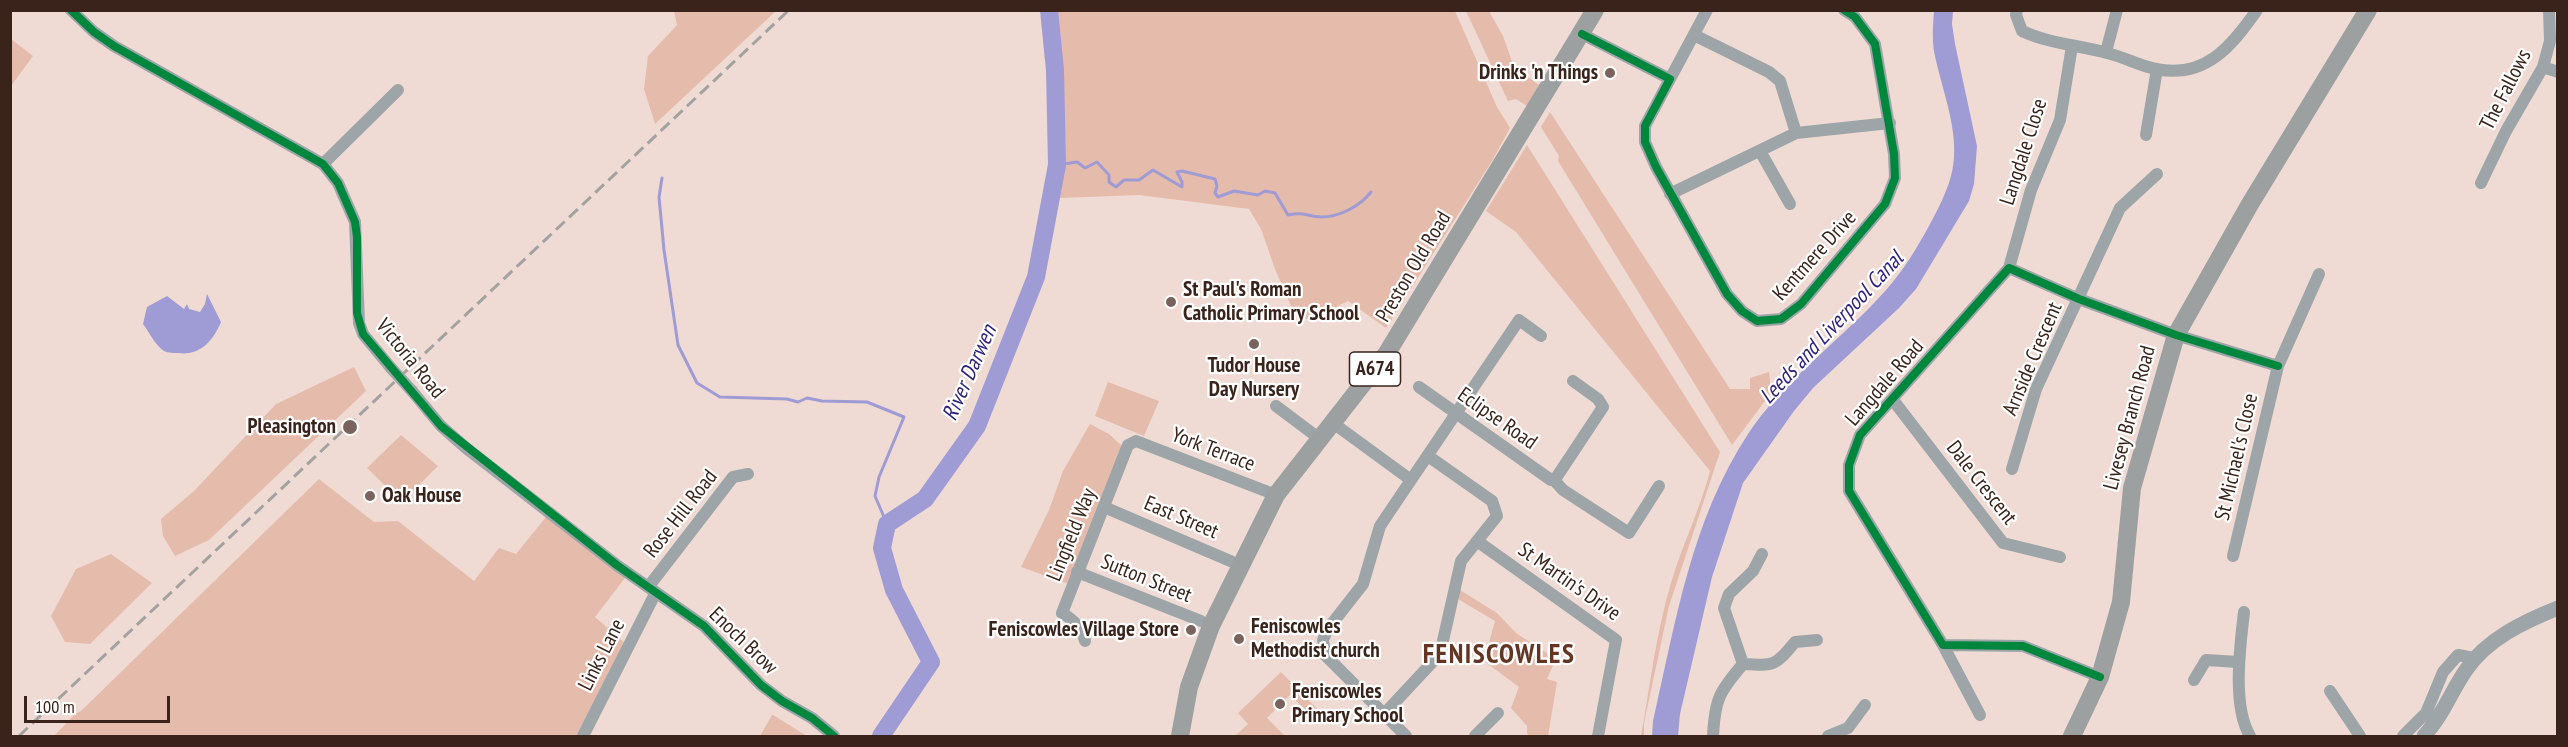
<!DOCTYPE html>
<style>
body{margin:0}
#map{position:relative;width:2568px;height:747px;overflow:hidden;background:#efdbd4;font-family:"PT Sans Narrow",sans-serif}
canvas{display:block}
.frame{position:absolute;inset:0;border:12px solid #39231b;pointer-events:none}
.scale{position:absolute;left:24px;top:696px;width:146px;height:27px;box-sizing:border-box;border:3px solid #39231b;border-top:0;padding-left:8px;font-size:18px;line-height:21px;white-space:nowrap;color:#39231b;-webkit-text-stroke:4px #fff;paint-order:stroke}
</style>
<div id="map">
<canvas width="2568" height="747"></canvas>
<div class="frame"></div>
<div class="scale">100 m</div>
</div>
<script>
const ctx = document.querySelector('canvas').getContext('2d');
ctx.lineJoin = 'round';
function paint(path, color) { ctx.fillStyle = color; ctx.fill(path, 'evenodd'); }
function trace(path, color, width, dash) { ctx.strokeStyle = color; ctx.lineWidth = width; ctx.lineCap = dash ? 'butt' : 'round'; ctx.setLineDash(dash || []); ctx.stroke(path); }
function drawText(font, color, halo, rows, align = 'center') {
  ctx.font = font + ' "PT Sans Narrow",sans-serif'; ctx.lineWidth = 4.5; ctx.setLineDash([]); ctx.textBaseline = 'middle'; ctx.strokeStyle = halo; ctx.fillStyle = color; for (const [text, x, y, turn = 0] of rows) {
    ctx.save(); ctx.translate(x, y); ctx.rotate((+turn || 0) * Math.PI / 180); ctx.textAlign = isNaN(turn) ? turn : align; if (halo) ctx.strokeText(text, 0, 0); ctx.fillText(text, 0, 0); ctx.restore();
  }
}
paint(new Path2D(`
 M674 11H776L655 124 644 89 648 56 677 25Z
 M1057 11H1455L1497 107 1510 128 1492 161 1386 328 1348 301 1310 320 1295 315 1275 269 1261 229 1249 209 1139 195 1060 198C1069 137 1062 72 1057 11Z
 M1466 11H1489L1503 36 1514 67 1539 85 1527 106 1516 99 1508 101Z
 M11 39 33 56 11 86H10Z
 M1550 112 1730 389H1750V378L1769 372 1771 393 1732 445 1558 161 1559 156 1541 127Z
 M1527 145 1720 452 1669 606 1644 723V736H1641C1650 686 1656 633 1671 583 1682 545 1700 510 1710 471L1516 232 1486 211Z
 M354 367 366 391 209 540 175 556 163 536 161 519 194 491 276 404Z
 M1108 382 1159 401 1144 436 1095 416Z
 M1090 424 1109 434 1122 446 1069 584 1021 567 1049 510 1063 471Z
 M401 435 438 466 402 502 367 468Z
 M319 479 374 522 398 521 474 581 499 548 516 554 546 517 625 578 595 617 625 643 577 736H54L75 714 81 711Z
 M111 554 152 583 90 644 65 642 51 616 76 569Z
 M1460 590 1497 613 1516 633 1556 659 1547 679 1557 682 1548 736H1529L1527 733V726L1511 708 1519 687 1484 661 1495 621 1458 599Z
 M1281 672 1325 717 1319 723 1290 695 1267 718 1285 736H1235L1248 724 1238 713Z
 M772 715H773L807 736H760Z`), '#e5bbac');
paint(new Path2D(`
 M1934 11H1953L1952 24 1955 44 1977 146 1974 184 1969 201 1916 289 1899 308 1813 388 1794 411 1743 483 1712 577 1680 714 1678 736H1652L1653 721C1676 621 1691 521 1748 434 1786 377 1842 340 1886 290 1903 271 1917 248 1929 226 1938 209 1948 190 1952 172 1961 132 1941 89 1934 51 1932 38 1933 24 1934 11Z
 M207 294 221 322C213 341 200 356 178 353 174 353 168 353 164 351 154 344 150 333 143 324L147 307 167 296 184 309 187 304 189 309 200 312 205 304Z`), '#9f9bd4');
trace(new Path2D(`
 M1057 165 1077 162 1085 168 1097 162 1109 175V182L1116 187 1124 180H1139L1153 170 1182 187V182L1177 172 1182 171 1215 179 1217 186 1215 193 1218 197 1234 191 1258 195 1265 191 1275 193 1288 215C1305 211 1308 217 1321 217 1340 217 1360 206 1371 192
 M662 178 659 197 664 250 678 345 697 383 720 397 787 399 798 402 807 398 822 401 867 402 904 417 879 477 875 496 887 524`), '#9f9bd4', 3);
trace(new Path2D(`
 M881 736 931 662 894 590 882 548 887 524 925 499 977 426 1036 277 1057 165 1055 70 1049 10`), '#9f9bd4', 18);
trace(new Path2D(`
 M71 10 94 32 114 46 323 164 338 183 355 222 359 323 363 334 391 368
 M2017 10 2016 15 2022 31C2050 44 2079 45 2107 53 2124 57 2140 66 2156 69 2205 79 2231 47 2257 10
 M1582 34 1670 79 1645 126V142L1656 167 1727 294 1742 311 1757 321 1781 319 1801 304 1885 204 1895 178 1894 154 1875 44 1855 17 1844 10
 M1694 35 1769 72 1780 81 1796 133
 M2106 52 2117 10
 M2543 67 2558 72
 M1670 79 1707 10
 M2146 135 2157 69
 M1760 151 1790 204
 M323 164 398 90
 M2481 183 2506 131 2543 67 2550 41 2549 10
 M1670 194 1796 133 1890 123
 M2009 268 2031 190 2060 120 2072 46
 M1419 387 1551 480 1556 478 1603 407 1598 399 1573 381
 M412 391 441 426 466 448 618 566 704 626 761 685 782 701 812 718 834 736
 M1893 400 2003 543 2060 557
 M1276 406 1320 439
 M1333 423 1411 480 1380 526 1363 584 1327 630 1323 640 1325 655 1406 736
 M2012 469 2036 389 2120 208 2157 174
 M1553 479 1563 490 1629 533 1659 486
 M1411 480 1519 320 1541 336
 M1104 507 1242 566
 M1477 541 1616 640 1598 736
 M2233 556 2278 366 2319 274
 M1077 572 1201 621
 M649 586 733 477 748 474
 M2244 612C2240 647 2232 706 2250 736
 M1085 641C1082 628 1074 620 1062 613L1128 445 1136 441 1276 495
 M1943 645 1980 715
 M1743 664C1775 666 1775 666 1795 642L1817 640
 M2100 677 2023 646 1943 645 1849 491V465L1860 435 2009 268 2079 299 2176 335 2278 366
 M2194 680 2206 660 2238 662
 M2330 691 2360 736
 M1384 714 1440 654 1461 561 1497 516 1492 501 1428 456
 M583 736 656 592
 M1475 736 1498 713
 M1713 736C1715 699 1719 692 1743 664L1724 608 1729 594 1753 571 1762 554
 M1828 736 1848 728 1865 705
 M2403 736 2426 713 2443 672 2458 655 2474 658`), '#9da5a8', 12);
trace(new Path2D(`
 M2424 736C2444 714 2450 693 2466 670 2487 639 2523 622 2558 608`), '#9da5a8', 15);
trace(new Path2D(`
 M1180 736 1189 687 1211 626 1276 495 1387 353 1595 10
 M2072 736 2100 677 2121 602 2132 488 2176 335 2250 204 2368 10`), '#9da0a0', 18);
trace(new Path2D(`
 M19 736 789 10`), '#a2a2a1', 3, [12, 6]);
trace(new Path2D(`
 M391 368 412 391`), '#9da5a8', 12);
trace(new Path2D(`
 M71 10 94 32 114 46 323 164 338 183 355 222 357 237V313L363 334 441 426 618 566 704 626 761 685 782 701 812 718 834 736
 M1582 34 1670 79 1645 126V142L1656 167 1727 294 1742 311 1757 321 1781 319 1801 304 1885 204 1895 178 1894 154 1875 44 1855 17 1844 10
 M2100 677 2023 646 1943 645 1849 491V465L1860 435 2009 268 2079 299 2176 335 2278 366`), '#00873e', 8);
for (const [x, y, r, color] of [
 [1610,73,6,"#79635c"],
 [1171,302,6,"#79635c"],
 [1254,344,6,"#79635c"],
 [350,427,8,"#79635c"],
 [370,496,6,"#79635c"],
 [1191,630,6,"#79635c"],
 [1239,639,6,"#79635c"],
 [1280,704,6,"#79635c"]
]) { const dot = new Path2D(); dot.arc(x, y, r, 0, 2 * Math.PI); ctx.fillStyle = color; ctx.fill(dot); trace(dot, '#fff', 2); }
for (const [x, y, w] of [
 [1375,369,51]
]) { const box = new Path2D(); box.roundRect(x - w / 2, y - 17, w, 34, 4.5); ctx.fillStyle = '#fff'; ctx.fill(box); trace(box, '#39231b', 1.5); }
drawText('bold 20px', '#39231b', null, [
 ["A674",1375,369]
]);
drawText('bold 21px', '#39231b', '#fff', [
 ["Drinks 'n Things",1598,73,"right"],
 ["St Paul's Roman",1183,290],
 ["Catholic Primary School",1183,314],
 ["Tudor House",1254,366,"center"],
 ["Day Nursery",1254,390,"center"],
 ["Pleasington",336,427,"right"],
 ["Oak House",382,496],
 ["Feniscowles",1251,627],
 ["Methodist church",1251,651],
 ["Feniscowles Village Store",1179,630,"right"],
 ["Feniscowles",1292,692],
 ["Primary School",1292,716]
], 'left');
drawText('21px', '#39231b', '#fff', [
 ["The Fallows",2506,90,-63],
 ["Langdale Close",2024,152,-72],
 ["Kentmere Drive",1815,256,-48],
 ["Preston Old Road",1414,267,-59],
 ["Victoria Road",410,359,51],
 ["Arnside Crescent",2033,359,-67],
 ["Langdale Road",1885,383,-49],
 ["Livesey Branch Road",2130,418,-75],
 ["Eclipse Road",1497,419,35],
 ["York Terrace",1213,450,21],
 ["St Michael's Close",2237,457,-77],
 ["Dale Crescent",1981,483,52],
 ["Rose Hill Road",681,514,-52],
 ["East Street",1181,518,23],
 ["Lingfield Way",1072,535,-68],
 ["Sutton Street",1146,579,22],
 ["St Martin's Drive",1569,582,35],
 ["Enoch Brow",743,641,44],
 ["Links Lane",602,655,-63]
]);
drawText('italic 22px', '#2e2082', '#fff', [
 ["Leeds and Liverpool Canal",1832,328,-47],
 ["River Darwen",970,373,-66]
]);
ctx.letterSpacing = '1.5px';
drawText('bold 27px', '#653524', '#fff', [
 ["FENISCOWLES",1499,655]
]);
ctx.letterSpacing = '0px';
</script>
